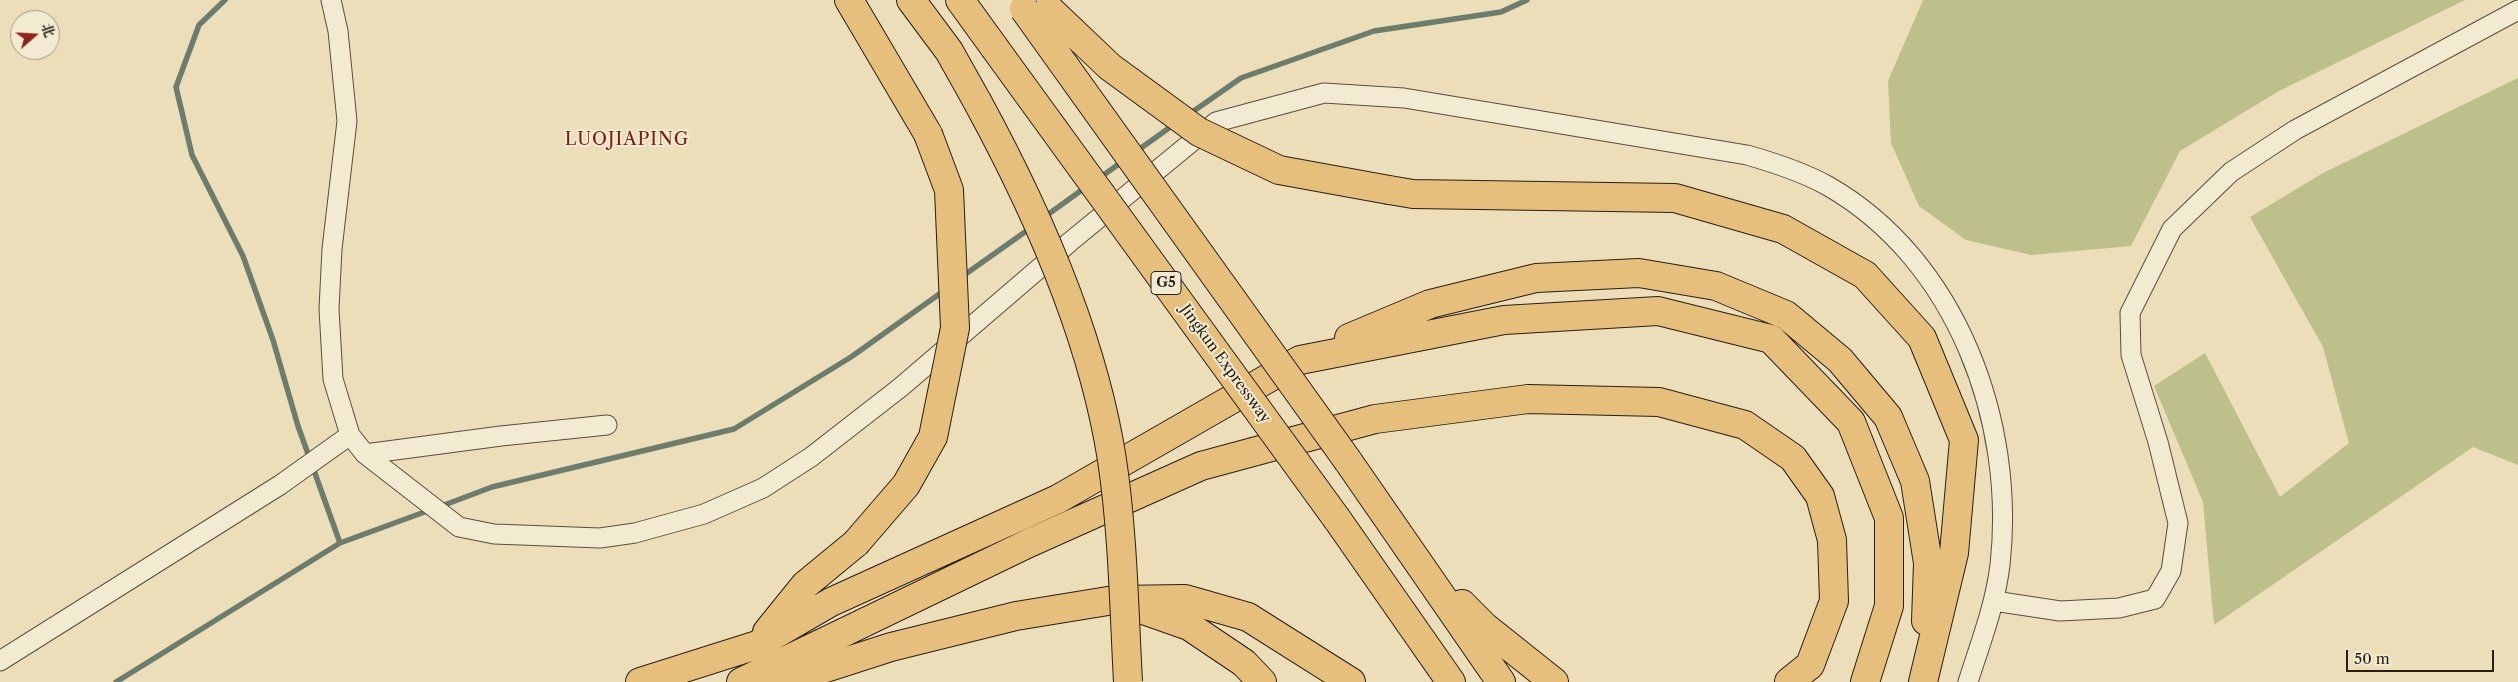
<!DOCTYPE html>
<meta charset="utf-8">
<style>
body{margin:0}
#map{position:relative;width:2518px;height:682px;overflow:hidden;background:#ecdeb9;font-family:"Libre Caslon Text","Noto Serif SC",serif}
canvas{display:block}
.north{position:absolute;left:10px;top:10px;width:50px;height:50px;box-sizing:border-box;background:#f3ead2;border:1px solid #a19886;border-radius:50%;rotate:71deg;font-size:14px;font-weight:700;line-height:20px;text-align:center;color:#271e15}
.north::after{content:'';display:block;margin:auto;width:18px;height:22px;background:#8f2418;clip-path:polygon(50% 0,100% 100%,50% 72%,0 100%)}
.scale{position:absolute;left:2346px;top:650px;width:148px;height:22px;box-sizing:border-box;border:2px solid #271e15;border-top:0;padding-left:6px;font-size:15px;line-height:18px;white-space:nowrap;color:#271e15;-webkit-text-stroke:4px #f3ead2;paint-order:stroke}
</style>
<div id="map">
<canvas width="2518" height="682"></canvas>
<div class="north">北</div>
<div class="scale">50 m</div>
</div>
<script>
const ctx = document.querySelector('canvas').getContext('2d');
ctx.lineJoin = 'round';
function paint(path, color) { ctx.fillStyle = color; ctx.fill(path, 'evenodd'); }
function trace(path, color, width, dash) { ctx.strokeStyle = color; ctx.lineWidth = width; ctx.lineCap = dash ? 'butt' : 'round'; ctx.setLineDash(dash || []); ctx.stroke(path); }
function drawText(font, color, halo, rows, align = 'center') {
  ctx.font = font + ' "Libre Caslon Text",serif'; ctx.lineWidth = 4; ctx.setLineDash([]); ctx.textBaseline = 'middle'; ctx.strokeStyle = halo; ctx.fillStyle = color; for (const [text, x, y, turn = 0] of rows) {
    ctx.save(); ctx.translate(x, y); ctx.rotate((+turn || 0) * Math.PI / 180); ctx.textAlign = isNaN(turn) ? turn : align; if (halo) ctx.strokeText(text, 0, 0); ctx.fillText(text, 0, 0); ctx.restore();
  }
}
paint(new Path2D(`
 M1923 0H2465L2279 91 2180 151 2131 246 2031 255 1966 240 1919 206 1891 143 1888 81Z
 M2518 78V465L2473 447 2214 625 2203 502 2154 386 2205 353 2280 497 2349 443 2323 347 2250 217 2323 173Z`), '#bdc08b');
trace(new Path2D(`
 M225 0 199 25 176 87 192 155 243 256 273 340 298 426 340 543
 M1188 115 1241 78 1374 31 1501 12 1527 0
 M1134 153 1176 123
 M1098 179 1123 161
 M1043 218 1086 187
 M960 278 1032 227
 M439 507 492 487 734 429 851 357 945 290
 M116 682 340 543 430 510`), '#6c7d6e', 5.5);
const minor = new Path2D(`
 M331 0 338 31 347 121 332 249 329 309 333 379 350 435 365 454 459 527 494 534 600 538 635 533 704 514 763 488 811 457 901 387 1071 241 1216 122 1324 93 1404 98 1747 155C1775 163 1803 172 1828 186 1957 260 2016 422 2000 565 1995 606 1980 644 1968 682
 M365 454 501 436 607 425
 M1994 601 2060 611 2119 608 2155 599 2171 571 2178 523 2158 442 2131 355 2130 313 2172 229 2231 172 2295 130 2518 10
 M0 661 280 485 350 435`);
const motorway = new Path2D(`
 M849 0 928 134
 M911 0 949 51 977 101
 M960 0 994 47
 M1389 190 1413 194 1675 198 1783 229 1865 275 1922 338 1964 440 1954 553 1923 682
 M1349 338 1430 304 1536 278 1639 273 1716 286 1786 315 1840 360 1888 417 1915 481 1928 563 1926 621
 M1348 461 1501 682
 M1337 519 1451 682
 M1462 604 1485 627 1554 682
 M1135 607 1189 626 1244 663 1262 682
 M767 632 805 585 856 543
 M640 682 757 645 831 602 1058 499 1300 360 1504 320 1658 311 1771 339 1851 422 1889 518V606L1865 682
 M741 682 1029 543 1201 466 1375 419 1528 399 1659 402 1745 425 1793 458 1820 496 1832 540 1834 601 1810 665 1789 682
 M782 682 891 647 1016 616 1114 600 1185 599 1248 617 1351 682`);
trace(minor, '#584e3e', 21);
trace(motorway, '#271e15', 30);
trace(minor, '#f3ead2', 19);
trace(motorway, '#e6bf7c', 28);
const motorwayBridge = new Path2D(`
 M1024 9 1348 461
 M1049 9 1110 67 1199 132 1279 170 1389 190
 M994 47 1337 519
 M977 101C1036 209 1093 337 1112 460 1123 533 1124 608 1128 682
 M856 543 906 485 933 437 955 328 949 190 928 134`);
trace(motorwayBridge, '#271e15', 30, []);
trace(motorwayBridge, '#e6bf7c', 28);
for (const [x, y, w] of [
 [1166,283,30]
]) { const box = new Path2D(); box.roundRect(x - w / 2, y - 11.5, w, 23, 4); ctx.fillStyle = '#f3ead2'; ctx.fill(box); trace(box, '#271e15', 1); }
drawText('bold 14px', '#271e15', null, [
 ["G5",1166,283]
]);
drawText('15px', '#271e15', '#f3ead2', [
 ["Jingkun Expressway",1225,364,54]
]);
ctx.letterSpacing = '1px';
drawText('18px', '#7a1f14', '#f3ead2', [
 ["LUOJIAPING",627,140]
]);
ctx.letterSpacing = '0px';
</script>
